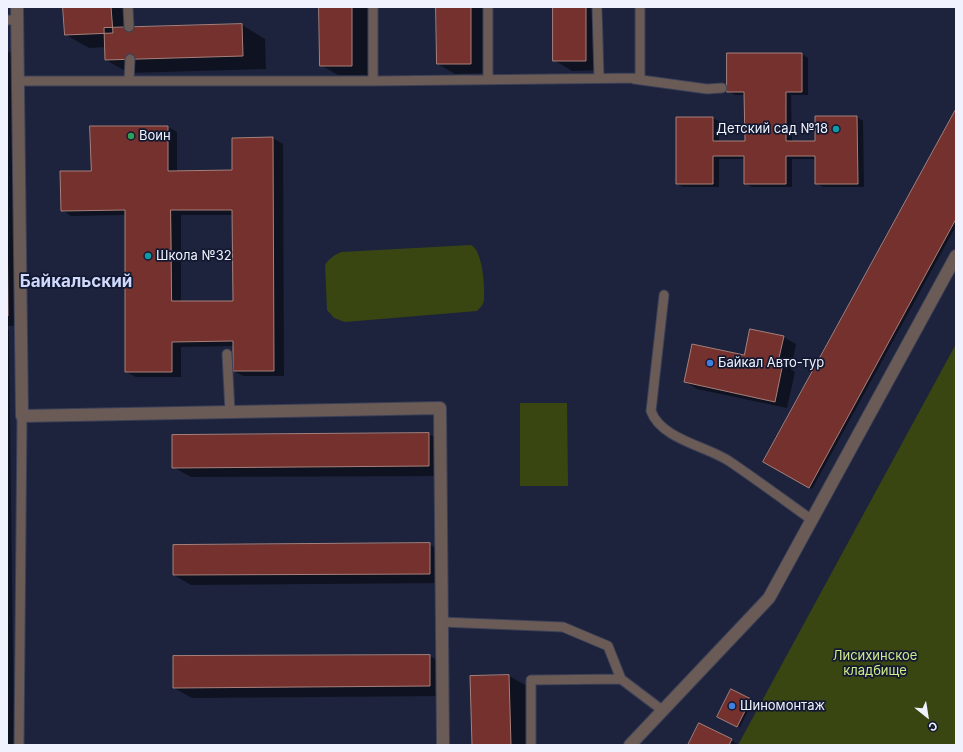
<!DOCTYPE html>
<meta charset="utf-8">
<style>
body{margin:0}
#map{position:relative;width:963px;height:752px;overflow:hidden;background:#1d233c;font-family:Inter,sans-serif}
canvas{display:block}
.frame{position:absolute;inset:0;border:8px solid #f0f3fe;pointer-events:none}
.north{position:absolute;left:907px;top:696px;width:40px;height:40px;-webkit-text-stroke:3px #141932;paint-order:stroke;rotate:150deg;font-size:11px;font-weight:700;line-height:16px;text-align:center;color:#f0f3fe}
.north::after{content:'';display:block;margin:auto;width:14px;height:18px;background:#f0f3fe;clip-path:polygon(50% 0,100% 100%,50% 72%,0 100%)}
</style>
<div id="map">
<canvas width="963" height="752"></canvas>
<div class="frame"></div>
<div class="north">С</div>
</div>
<script>
const ctx = document.querySelector('canvas').getContext('2d');
ctx.lineJoin = 'round';
function paint(path, color) { ctx.fillStyle = color; ctx.fill(path, 'evenodd'); }
function trace(path, color, width, dash) { ctx.strokeStyle = color; ctx.lineWidth = width; ctx.lineCap = dash ? 'butt' : 'round'; ctx.setLineDash(dash || []); ctx.stroke(path); }
function drawText(font, color, halo, rows, align = 'center') {
  ctx.font = font + ' Inter,sans-serif'; ctx.lineWidth = 3.5; ctx.setLineDash([]); ctx.textBaseline = 'middle'; ctx.strokeStyle = halo; ctx.fillStyle = color; for (const [text, x, y, turn = 0] of rows) {
    ctx.save(); ctx.translate(x, y); ctx.rotate((+turn || 0) * Math.PI / 180); ctx.textAlign = isNaN(turn) ? turn : align; if (halo) ctx.strokeText(text, 0, 0); ctx.fillText(text, 0, 0); ctx.restore();
  }
}
paint(new Path2D(`
 M471 245C483 251 485 288 484 301 483 305 480 308 477 311L345 322 334 318 327 310 325 265C329 259 334 255 341 252Z
 M956 344V745H738Z
 M520 403H567L568 486H520Z`), '#394611');
paint(new Path2D(`
 M64 7H133L134 28 242 25 265 39 266 69 129 73 106 60V47L89 48 66 35Z
 M320 7H369L370 75H338L321 65Z
 M437 7H488L489 73 455 74 438 64Z
 M554 7H603V70L572 71 554 60Z
 M7 51 23 60 26 325 7 326Z
 M802 54 808 58V95H791L792 142H816V117H857L863 121 864 187H823L816 183V159H792V187H752L745 183V159H719V187H683L677 184 713 118 719 121V142H746L745 95H735L728 91Z
 M956 111V226L812 489 764 462Z
 M168 127 177 132V172L233 171V139L273 138 283 144 284 376H243L234 371V346L181 347V377H136L126 372V215L71 216 62 210 92 172ZM181 215H233L234 302H181Z
 M7 329 9 330 14 745H7Z
 M783 337 796 344 791 369 795 372 787 408 697 389 685 382 745 356Z
 M429 434 446 444 447 476 191 477 173 467Z
 M429 544 447 555V583L191 585 174 575Z
 M430 656 448 666V696L192 698 174 688Z
 M509 676 527 686 528 745H473Z
 M731 690 753 701 740 727 718 716Z
 M731 740 739 745H689Z`), '#0007');
const building = new Path2D(`
 M63 7H111L113 33 65 35Z
 M319 7H352V66H320Z
 M436 7H471V64H437Z
 M553 7H586V61H553Z
 M242 24 243 56 105 60 104 28Z
 M727 53H802V92H786V141H815V116H857L858 184H815V156H786V184H744V156H713V184H676V117H713V141H745L744 92H727Z
 M956 109V219L809 488 763 462Z
 M90 126H168V171L232 170V138L273 137 274 371H233V341L172 342V372H125V210L61 211 60 171H91ZM171 210H232L233 301H172Z
 M7 204 8 316H7Z
 M750 329 784 336 778 362 783 363 775 402 684 382 692 344 744 355Z
 M429 433V466L172 468V435Z
 M430 543V574L173 575V545Z
 M430 655V686L173 688V656Z
 M509 675 511 745H472L470 676Z
 M731 689 751 699 737 727 717 717Z
 M699 723 732 739 729 745H688Z`);
paint(building, '#74312d');
trace(building, '#a6807b', 1);
const lane = new Path2D(`
 M128 7 129 27
 M373 7V81
 M488 7V79
 M597 7 599 78
 M7 20H17
 M634 79 707 89 722 88
 M19 81H373L640 78V7
 M129 81 130 59
 M664 295 651 411C661 439 706 446 729 461 757 480 784 500 812 520
 M227 354 230 412
 M442 622 563 627 608 646 621 679
 M19 745 22 416
 M531 745V680L621 679 662 710`);
const street = new Path2D(`
 M17 7 22 416 440 408 443 745
 M630 745 769 598 956 256`);
trace(lane, '#3b4057', 11);
trace(street, '#3b4057', 14);
trace(lane, '#6b5b57', 9);
trace(street, '#6b5b57', 12);
for (const [x, y, r, color] of [
 [836,129,4,"#0f9aa8"],
 [131,136,4,"#2e9e5b"],
 [148,256,4,"#0f9aa8"],
 [710,363,4,"#3f7fe0"],
 [732,706,4,"#3f7fe0"]
]) { const dot = new Path2D(); dot.arc(x, y, r, 0, 2 * Math.PI); ctx.fillStyle = color; ctx.fill(dot); trace(dot, '#141932', 1.5); }
drawText('13px', '#f0f3fe', '#141932', [
 ["Детский сад №18",828,129,"right"],
 ["Воин",139,136],
 ["Школа №32",156,256],
 ["Байкал Авто-тур",718,363],
 ["Шиномонтаж",740,706]
], 'left');
drawText('13px', '#cfea8a', '#141932', [
 ["Лисихинское",875,656],
 ["кладбище",875,671]
]);
drawText('bold 17px', '#cfd9fb', '#141932', [
 ["Байкальский",76,282]
]);
</script>
